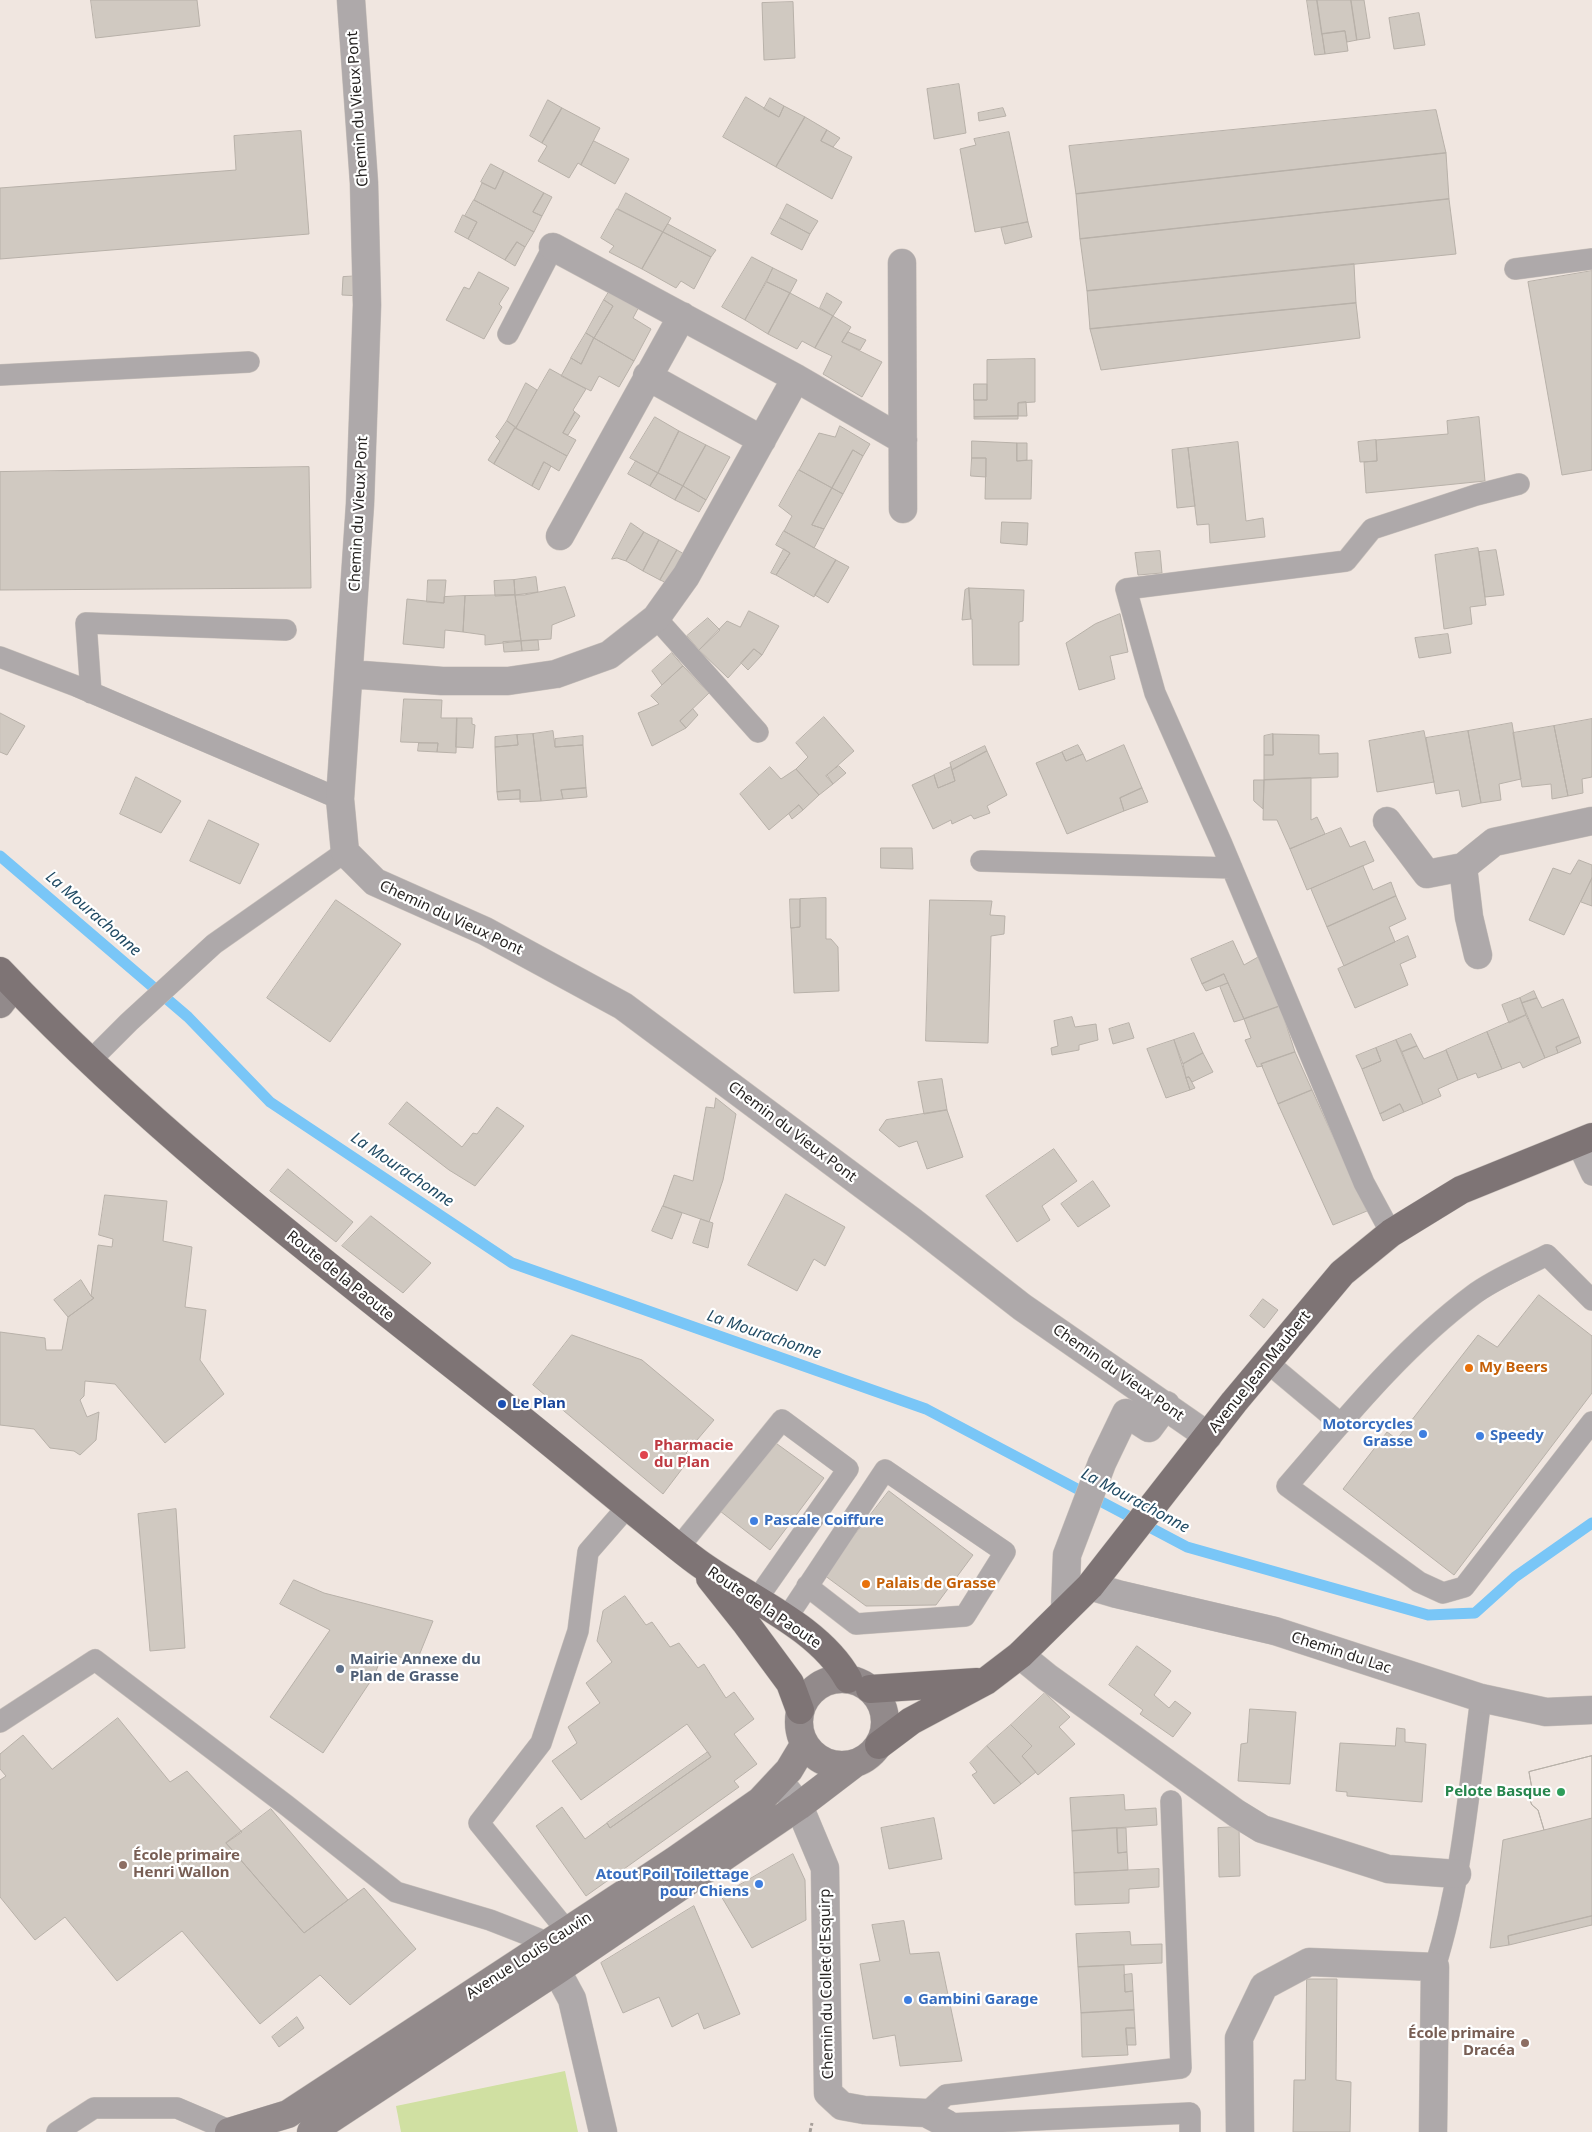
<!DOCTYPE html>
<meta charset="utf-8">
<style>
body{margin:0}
canvas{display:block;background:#f0e6e0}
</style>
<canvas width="1592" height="2132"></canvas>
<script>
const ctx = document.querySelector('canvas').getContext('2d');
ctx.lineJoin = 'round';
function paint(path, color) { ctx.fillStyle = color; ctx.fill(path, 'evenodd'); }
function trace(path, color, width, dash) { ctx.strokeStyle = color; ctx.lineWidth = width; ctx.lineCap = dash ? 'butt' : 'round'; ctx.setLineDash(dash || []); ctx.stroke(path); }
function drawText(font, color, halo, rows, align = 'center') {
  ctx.font = font + ' "Noto Sans",sans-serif'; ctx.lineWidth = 4.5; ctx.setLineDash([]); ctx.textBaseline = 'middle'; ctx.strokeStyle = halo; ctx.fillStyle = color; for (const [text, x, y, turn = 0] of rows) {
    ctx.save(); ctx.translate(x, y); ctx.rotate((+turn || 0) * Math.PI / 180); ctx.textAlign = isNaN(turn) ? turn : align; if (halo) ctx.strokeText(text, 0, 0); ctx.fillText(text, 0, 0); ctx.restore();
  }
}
paint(new Path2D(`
 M565 2071 578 2132H401L396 2106Z`), '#d0e0a2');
trace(new Path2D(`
 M0 856 188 1017 270 1102 512 1263 926 1409 1187 1547 1428 1615 1475 1613 1515 1577 1592 1523`), '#79c6f7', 11);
const building = new Path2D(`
 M91 0H197L200 26 96 38Z
 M1307 0H1317L1325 54 1315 55Z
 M1317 0H1351L1357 40 1347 42 1345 31 1322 34Z
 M1351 0H1364L1370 38 1357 40Z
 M793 2 795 58 764 60 762 3Z
 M1419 13 1425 45 1394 49 1389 18Z
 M1345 31 1348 51 1325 54 1322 34Z
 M959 84 966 133 934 139 927 89Z
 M746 97 779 117 784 106 805 117 776 167 723 137Z
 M770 98 784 106 779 117 764 109Z
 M548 100 562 108 542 143 530 136Z
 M562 108 600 128 581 165 578 163 569 178 538 161 547 146 542 143Z
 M1003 108 1006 116 979 121 978 113Z
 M1436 110 1446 153 1076 194 1069 146Z
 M805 117 827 130 821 141 852 157 832 199 776 167Z
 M827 130 840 138 833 147 821 141Z
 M301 131 309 234 0 259V188L236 170 234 136Z
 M1009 132 1028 222 975 232 960 149 976 145 974 139Z
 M594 141 629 159 615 184 581 165Z
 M1446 153 1449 199 1080 239 1076 194Z
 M491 164 504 171 495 189 481 182Z
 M504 171 544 193 533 212 542 216 534 232 474 200 482 183 495 189Z
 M544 193 552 197 542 216 533 212Z
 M626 193 671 218 663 232 618 209Z
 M1449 199 1456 254 1087 291 1080 239Z
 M474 200 534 232 525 247 517 242 505 260 468 239 477 222 465 216Z
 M787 204 818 221 810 234 780 218Z
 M617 209 663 232 642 269 609 252 614 246 601 238Z
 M463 215 477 222 468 239 455 232Z
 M780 218 810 234 802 250 771 234Z
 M1028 222 1032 237 1005 244 1001 228Z
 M668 224 716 250 711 257 663 232Z
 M663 232 711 257 694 289 681 281 676 288 642 269Z
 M517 242 525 247 515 266 505 260Z
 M752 257 773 268 745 320 722 307Z
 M1354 264 1356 303 1090 329 1087 291Z
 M773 268 797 280 790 293 767 282Z
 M1592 271V470L1562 475 1528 282Z
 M479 272 509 288 499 304 502 307 484 339 446 320 464 287 469 289Z
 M362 276 361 296 342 295 343 277Z
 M767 282 790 293 768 334 745 320Z
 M612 287 641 303 633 318 651 329 634 361 594 338 613 306 604 300Z
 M790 293 833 316 815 348 802 341 797 349 768 334Z
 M827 293 842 302 833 316 820 308Z
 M604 300 613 306 594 338 586 333Z
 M1356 303 1360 338 1101 370 1090 329Z
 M833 316 851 327 842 342 882 362 862 397 823 374 832 356 815 348Z
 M848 332 866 340 860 350 842 342Z
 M586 333 594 338 581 364 571 358Z
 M594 338 634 361 619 387 599 376 591 391 561 376 571 358 581 364Z
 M1035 359V402L1018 403V416L974 417V400H987V360Z
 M550 369 586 389 573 410 575 412 563 433 576 440 567 456 516 428Z
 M526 383 537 390 516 428 507 421Z
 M974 384H987V400H974Z
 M1026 402 1027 416H1018V403Z
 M575 412 580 416 568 435 563 433Z
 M1018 416V419H974V417Z
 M655 417 679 431 658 473 630 458Z
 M1479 417 1485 481 1366 493 1364 462 1377 461 1376 440 1448 434 1447 421Z
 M507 421 517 428H515L494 464 488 460 500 441 496 437Z
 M840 426 870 444 863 456 853 450 832 488 799 470 819 433 835 437Z
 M515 428 567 456 559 471 544 462 532 486 494 464Z
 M679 431 706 445 683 486 658 473Z
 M1376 440 1377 461 1360 462 1358 442Z
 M972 441 1017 443V461L1032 460 1031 499H985L986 458H972Z
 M1238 442 1246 521 1263 518 1265 537 1210 543 1209 524 1197 525 1188 448Z
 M1017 443H1027V460L1017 461Z
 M706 445 730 457 706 500 683 486Z
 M1188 448 1195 506 1177 508 1172 450Z
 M853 450 863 456 843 494 832 488Z
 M972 458H986V477L971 476Z
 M636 461 658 473 650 486 628 474Z
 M544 462 551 466 539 490 532 486Z
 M309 467 311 588 0 590V472Z
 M799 470 832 488 812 525 824 529 814 548 784 531 792 516 779 506Z
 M658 473 683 486 675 500 650 486Z
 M683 486 706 500 699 512 675 500Z
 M832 488 843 494 824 529 812 525Z
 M1002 522 1028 523 1027 545 1001 543Z
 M631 523 644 532 626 561 617 558 612 559Z
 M784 531 836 560 814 597 776 575 790 553 776 545Z
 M644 532 659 540 643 571 626 561Z
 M659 540 677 550 660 580 643 571Z
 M1478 548 1486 605 1470 607 1472 624 1444 629 1435 555Z
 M784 549 790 553 776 575 771 573Z
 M677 550 684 554 667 583 660 580Z
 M1496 550 1504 595 1485 597 1479 552Z
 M1160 551 1162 573 1138 575 1135 553Z
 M836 560 849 567 828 603 815 595Z
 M536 577 538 592 515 595 514 580Z
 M428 580H446L444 603 427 602Z
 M514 580 515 595 495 596 494 581Z
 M565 587 575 616 552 625 551 639 521 641 515 595H524Z
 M969 588 1024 590 1023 621 1019 622V665H973L972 619H971Z
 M969 588 971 619 962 620 965 590Z
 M515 595 521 641 485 645V635L463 632 465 596Z
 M465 596 463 632 445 630 444 648 403 644 407 599 444 603V597Z
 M749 611 779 626 762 655 754 649 728 678 699 650 727 621 740 627Z
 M1120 614 1128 652 1110 656 1115 679 1079 690 1066 643 1095 624Z
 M708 618 720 630 699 650 687 636Z
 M1448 634 1451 653 1419 658 1415 638Z
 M538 640 539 650 522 651 521 641Z
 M521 641 522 651 504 652 503 642Z
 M754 649 762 655 748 670 741 663Z
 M672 653 683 666 662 685 652 671Z
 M683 666 709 693 680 721 686 728 652 746 638 713 659 704 651 696Z
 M404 699 442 700 441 718H457L456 753 437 752 438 743 401 742Z
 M693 709 698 715 686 728 680 721Z
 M0 713 25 726 7 755 0 752Z
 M824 717 854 751 827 775 833 784 819 795 796 769 808 757 796 743Z
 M457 718H472V724L475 725 473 748 456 747Z
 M1592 719V777L1582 779 1583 793 1568 796 1554 726Z
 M1512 723 1521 779 1499 784 1501 800 1481 803 1468 731Z
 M1554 726 1568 796 1552 799 1551 784 1522 787 1513 733Z
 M553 731 555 747 583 745 586 788 561 790 563 799 541 801 533 734Z
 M1424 731 1434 782 1377 792 1369 741Z
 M1468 731 1481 803 1462 807 1459 790 1436 794 1426 738Z
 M533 734 541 801 520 802V790L497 792 495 747 518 745 517 735Z
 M1273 734 1319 735V754L1338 753V777L1264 780V755H1273Z
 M1273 734V755H1264V736Z
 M517 735 518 745 495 747V737Z
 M583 736V745L555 747V739Z
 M419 743H438L437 752 418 751Z
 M1078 745 1083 754 1066 761 1062 752Z
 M1124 745 1142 788 1120 798 1124 811 1067 834 1036 763 1062 752 1066 761 1083 754 1086 761Z
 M985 746 987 751 952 770 950 763Z
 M987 751 1007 795 987 806 990 813 974 819 971 815 952 824 951 820 933 829 912 785 934 775 938 788 955 781 952 770Z
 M839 766 846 773 833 784 826 776Z
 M770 767 781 779 796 769 819 795 803 810 799 805 769 830 740 794Z
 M951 767 955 781 938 788 934 775Z
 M136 777 181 801 161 833 120 814Z
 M1311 778V820L1317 817 1325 834 1290 849 1277 820H1263L1264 780Z
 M1254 780H1264L1263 809 1254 801Z
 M586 788 587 797 563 799 561 790Z
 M1142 788 1148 802 1124 811 1120 798Z
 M520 790V799L498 800 497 792Z
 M799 805 803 810 792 819 789 814Z
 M209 820 259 844 240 884 190 861Z
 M1341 828 1350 847 1365 841 1374 861 1307 890 1290 849Z
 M881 848H912L913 869 881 868Z
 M1579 860 1592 865V878L1564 935 1529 920 1553 868 1570 874Z
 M1363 866 1373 890 1391 882 1396 896 1327 927 1311 889Z
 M1592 878V906L1581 902Z
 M1396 896 1406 919 1389 927 1395 942 1344 966 1327 927Z
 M826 898V939H831L838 947 839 991 794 993 791 928 800 927V899Z
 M790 899H800V927L791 928Z
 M336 900 401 944 330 1042 267 998Z
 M930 900 992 901 990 915 1005 916 1004 934 991 936 988 1043 926 1041Z
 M1408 936 1416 957 1400 964 1408 985 1355 1008 1338 969Z
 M1233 941 1244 965 1258 957 1280 1006 1244 1019 1224 974 1202 984 1191 959Z
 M1224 974 1228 983 1206 991 1202 984Z
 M1228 983 1244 1019 1234 1022 1220 987Z
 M1534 991 1537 998 1522 1003 1520 998Z
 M1520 998 1526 1015 1509 1023 1502 1005Z
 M1537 998 1542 1008 1563 999 1579 1037 1556 1047 1558 1053 1545 1058 1522 1003Z
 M1280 1006 1295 1052 1261 1064 1263 1066 1257 1067 1245 1040 1251 1038 1244 1019Z
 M1526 1015 1545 1058 1523 1068 1520 1062 1502 1069 1487 1032Z
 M1072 1017 1075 1027 1096 1024 1098 1040 1079 1045V1050L1052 1055 1051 1048 1058 1046 1054 1021Z
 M1129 1023 1134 1038 1113 1044 1109 1029Z
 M1487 1032 1502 1069 1478 1078 1476 1073 1458 1080 1446 1050Z
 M1194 1033 1203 1053 1183 1064 1174 1040Z
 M1411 1034 1417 1046 1402 1052 1396 1040Z
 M1579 1037 1581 1043 1558 1053 1556 1047Z
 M1174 1040 1190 1090 1166 1098 1147 1049Z
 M1396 1040 1423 1104 1404 1112 1400 1104 1380 1114 1362 1069 1381 1061 1376 1048Z
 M1417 1046 1424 1059 1446 1050 1458 1080 1438 1089 1441 1096 1423 1104 1402 1052Z
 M1376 1048 1381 1061 1362 1069 1356 1056Z
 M1295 1052 1312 1090 1278 1104 1261 1064Z
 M1203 1053 1213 1072 1192 1082 1189 1077 1186 1078 1183 1064Z
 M1189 1077 1195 1088 1190 1090 1186 1078Z
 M942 1079 947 1110 924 1114 918 1082Z
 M1312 1090 1367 1211 1333 1225 1278 1104Z
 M716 1098 736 1114 723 1180 709 1222 663 1206 674 1175 693 1181 706 1107 714 1108Z
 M407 1102 462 1147 473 1133 477 1134 497 1107 524 1126 475 1186 449 1170 389 1124Z
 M1400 1104 1404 1112 1383 1121 1380 1114Z
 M947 1110 963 1157 927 1169 917 1141 899 1147 879 1130 886 1120Z
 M1054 1149 1077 1181 1042 1206 1050 1220 1017 1242 986 1196Z
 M288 1169 353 1222 336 1242 270 1191Z
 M1093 1181 1110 1206 1078 1227 1061 1204Z
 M786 1194 845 1227 825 1266 814 1259 797 1291 748 1265Z
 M105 1195 167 1201 163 1241 192 1247 185 1307 206 1310 200 1360 224 1394 165 1443 115 1384 85 1381 84 1396 80 1400 87 1417 99 1412 96 1440 80 1455 74 1451 50 1448 34 1429 0 1425V1332L45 1338 46 1350H62L68 1317 94 1298 91 1296 98 1245 112 1247 113 1239 99 1235Z
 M663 1206 682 1213 672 1239 652 1231Z
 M371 1216 431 1263 403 1293 342 1246Z
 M701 1219 713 1223 708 1248 693 1243Z
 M81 1280 91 1296 94 1298 68 1317 54 1300Z
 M1539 1295 1592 1336V1393L1454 1575 1343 1489 1387 1432 1397 1439 1478 1335 1497 1347Z
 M1263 1299 1278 1310 1264 1328 1250 1316Z
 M572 1335 642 1360 714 1420 686 1453 691 1457 663 1494 533 1385Z
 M773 1441 824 1478 770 1550 720 1511Z
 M889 1491 973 1555 936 1605 866 1606 824 1575Z
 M176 1509 185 1648 150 1651 138 1514Z
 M294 1580 324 1593 433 1621 416 1663 384 1651 374 1676 323 1753 270 1717 330 1630 280 1604Z
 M625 1596 646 1625 652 1622 670 1647 679 1643 698 1668 704 1664 726 1698 734 1692 754 1719 734 1734 757 1764 734 1781 739 1787 586 1896 536 1826 562 1807 585 1839 607 1823 610 1828 711 1757 687 1724 581 1800 552 1761 577 1743 568 1727 600 1703 586 1683 612 1662 597 1641 603 1611Z
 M1137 1646 1171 1671 1154 1695 1169 1708 1175 1701 1191 1713 1173 1737 1140 1714 1143 1710 1109 1685Z
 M1045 1693 1070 1717 1059 1727 1075 1744 1038 1775 1022 1756 1032 1746 1011 1725Z
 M1250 1709 1296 1712 1290 1784 1238 1781 1241 1744 1247 1743Z
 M118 1718 170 1782 187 1771 242 1832 226 1843 304 1933 364 1888 416 1949 350 2005 320 1975 260 2024 182 1931 117 1981 65 1917 35 1940 0 1897V1780L6 1776 0 1769V1754L23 1735 52 1769Z
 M1011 1725 1032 1746 1022 1756 1036 1772 1021 1784 987 1746Z
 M1397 1728 1405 1729V1742L1426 1744 1422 1802 1347 1796V1792L1336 1791 1340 1743 1395 1746Z
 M987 1746 1021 1784 994 1804 972 1775 977 1772 970 1763Z
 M708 1752 711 1757 610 1828 607 1823Z
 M1592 1756V1916L1508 1936 1509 1945 1490 1948 1503 1840 1544 1830 1538 1810 1532 1805 1528 1796 1532 1789 1529 1772Z
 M1592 1756V1818L1544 1830 1538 1810 1532 1805 1528 1796 1532 1789 1529 1772Z
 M1124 1795 1125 1810 1156 1808 1157 1825 1072 1831 1070 1798Z
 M271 1809 348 1900 304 1933 226 1843Z
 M934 1818 942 1859 889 1869 881 1828Z
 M1239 1827 1240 1876 1219 1877 1218 1828Z
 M1117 1828H1126L1127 1852 1118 1853Z
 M1117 1828 1118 1853 1127 1852 1128 1870 1074 1873 1072 1831Z
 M793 1854 805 1880 806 1920 752 1948 721 1896Z
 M1159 1869V1887L1129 1889V1903L1075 1905 1074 1873Z
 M694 1906 740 2014 704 2029 698 2013 672 2027 659 1997 623 2013 601 1963Z
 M1592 1916V1925L1509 1945 1508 1936Z
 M904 1921 910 1954 939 1952 962 2061 900 2066 895 2035 873 2039 860 1964 880 1961 872 1925Z
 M1130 1932 1131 1945 1162 1944V1963L1078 1967 1076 1934Z
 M1124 1965 1125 1992 1133 1991 1134 2010 1081 2013 1078 1967Z
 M1132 1974 1133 1991 1125 1992 1124 1975Z
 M1307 1979H1337L1336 2080 1351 2082 1350 2132H1293L1294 2080H1305Z
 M1134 2010 1135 2028H1126L1128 2055 1082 2057 1081 2013Z
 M297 2017 304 2028 279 2047 272 2037Z
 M1126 2028H1135L1136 2045H1127Z`);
paint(building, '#d0c9c1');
trace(building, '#b8b1a9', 1);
const lane = new Path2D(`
 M1515 269 1592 259
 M508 334 553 247
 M0 375 249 362
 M656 618 758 732
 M0 657 76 686 340 799
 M91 693 86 623 286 630
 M981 861 1232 868
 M90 1061 129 1022 214 944 345 852
 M1577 1143 1592 1175
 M1391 1233 1364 1183 1221 842 1155 693 1126 589 1346 561 1372 529 1476 495 1519 484
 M1592 1300 1547 1255C1524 1267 1494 1279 1473 1295 1402 1348 1345 1419 1287 1486L1419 1582 1443 1593 1464 1587 1592 1422
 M1267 1362 1341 1424
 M679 1547 782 1420 848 1469 757 1599
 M786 1619 885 1470 1005 1552 965 1616 856 1624 807 1586
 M0 1722 95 1660 286 1805 396 1892 490 1920 549 1943
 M567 1931 479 1823 541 1743 578 1631 588 1552 628 1506
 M1435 1967C1462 1880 1469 1788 1481 1698
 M926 2113 946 2095 1181 2068 1171 1801
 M947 2124 1190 2113V2132
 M57 2132 94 2108H177L231 2131`);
const street = new Path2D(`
 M351 0 364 183 367 305 360 504 340 799 345 852 375 882 485 931 623 1006 913 1222 1022 1307 1208 1436
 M553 247 796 378 903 440
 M902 263 903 509
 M647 376 762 440
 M560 536 682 316
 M349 674 442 681H508L556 674 609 655 656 618 686 576 796 378
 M1387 821 1427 874 1463 867 1494 842 1592 821
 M1463 867 1469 917 1478 955
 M1090 1586 1117 1594 1275 1631 1481 1698 1546 1712 1592 1710
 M1065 1610 1067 1555 1102 1463 1126 1413 1149 1428 1166 1405
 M1020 1655 1047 1677 1236 1813 1262 1829 1388 1869 1457 1874
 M779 1781 799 1806 825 1868 828 2093 842 2106 864 2110 926 2113 947 2124 951 2132
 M545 1949 572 1999 603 2132
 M1240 2132 1239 2038 1264 1986 1309 1962 1435 1967 1433 2132`);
const secondary = new Path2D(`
 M0 1004 14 986
 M799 1722a43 43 0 1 1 86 0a43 43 0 1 1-86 0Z
 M229 2132 288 2114 674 1861 760 1801 789 1770 804 1745
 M311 2132 556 1971 799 1806 854 1764`);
const primary = new Path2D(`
 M0 971C153 1133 327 1265 501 1403 552 1443 602 1486 652 1526 667 1538 681 1550 696 1561 744 1597 818 1625 848 1679
 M710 1578 745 1622 790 1683 800 1710
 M870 1689 977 1682
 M879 1745 911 1721 986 1681 1020 1655 1090 1586 1234 1402 1342 1273 1391 1233 1461 1190 1592 1137`);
trace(lane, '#cbc3bd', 22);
trace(street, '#cbc3bd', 29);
trace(secondary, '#cbc3bd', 29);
trace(primary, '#cbc3bd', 29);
trace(new Path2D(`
 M810 2132 812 2123`), '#a69f9a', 3, [4, 2.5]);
trace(lane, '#aea9aa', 21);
trace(street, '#aea9aa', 28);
trace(secondary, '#928a8b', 28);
trace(primary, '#7e7475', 28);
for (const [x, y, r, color] of [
 [1469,1368,5,"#e8710a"],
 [502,1404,5,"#1a4fb4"],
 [1423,1434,5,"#3f7fe0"],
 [1480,1436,5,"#3f7fe0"],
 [644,1455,5,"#e0444e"],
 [754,1521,5,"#3f7fe0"],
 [866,1584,5,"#e8710a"],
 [340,1669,5,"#5c6f8a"],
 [1561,1792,5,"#2e9e5b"],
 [123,1865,5,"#8d6e63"],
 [759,1884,5,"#3f7fe0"],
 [908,2000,5,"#3f7fe0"],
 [1525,2043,5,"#8d6e63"]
]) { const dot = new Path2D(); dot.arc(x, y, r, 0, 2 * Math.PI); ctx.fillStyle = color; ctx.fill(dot); trace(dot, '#fff', 2); }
drawText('15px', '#252220', '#fff', [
 ["Chemin du Vieux Pont",358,109,-94],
 ["Chemin du Vieux Pont",359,514,-87],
 ["Chemin du Vieux Pont",451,918,25],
 ["Chemin du Vieux Pont",792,1132,37],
 ["Route de la Paoute",340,1276,39],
 ["Avenue Jean Maubert",1260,1372,-51],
 ["Chemin du Vieux Pont",1118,1373,35],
 ["Route de la Paoute",764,1608,34],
 ["Chemin du Lac",1341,1653,18],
 ["Avenue Louis Cauvin",529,1956,-33],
 ["Chemin du Collet d'Esquirp",827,1984,-91]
]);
drawText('bold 15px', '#c56008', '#fff', [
 ["My Beers",1479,1368],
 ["Palais de Grasse",876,1584]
], 'left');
drawText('bold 15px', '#164399', '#fff', [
 ["Le Plan",512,1404]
], 'left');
drawText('bold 15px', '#366cbe', '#fff', [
 ["Motorcycles",1413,1425,"right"],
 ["Grasse",1413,1442,"right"],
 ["Speedy",1490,1436],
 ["Pascale Coiffure",764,1521],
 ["Atout Poil Toilettage",749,1875,"right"],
 ["pour Chiens",749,1892,"right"],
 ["Gambini Garage",918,2000]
], 'left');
drawText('bold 15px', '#be3a42', '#fff', [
 ["Pharmacie",654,1446],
 ["du Plan",654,1463]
], 'left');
drawText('bold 15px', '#4e5e75', '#fff', [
 ["Mairie Annexe du",350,1660],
 ["Plan de Grasse",350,1677]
], 'left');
drawText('bold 15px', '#27864d', '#fff', [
 ["Pelote Basque",1551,1792]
], 'right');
drawText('bold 15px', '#785e54', '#fff', [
 ["École primaire",133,1856],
 ["Henri Wallon",133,1873],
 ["École primaire",1515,2034,"right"],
 ["Dracéa",1515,2051,"right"]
], 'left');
drawText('italic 16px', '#214b64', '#fff', [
 ["La Mourachonne",93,914,41],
 ["La Mourachonne",402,1170,34],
 ["La Mourachonne",764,1335,19],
 ["La Mourachonne",1135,1501,28]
]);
</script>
